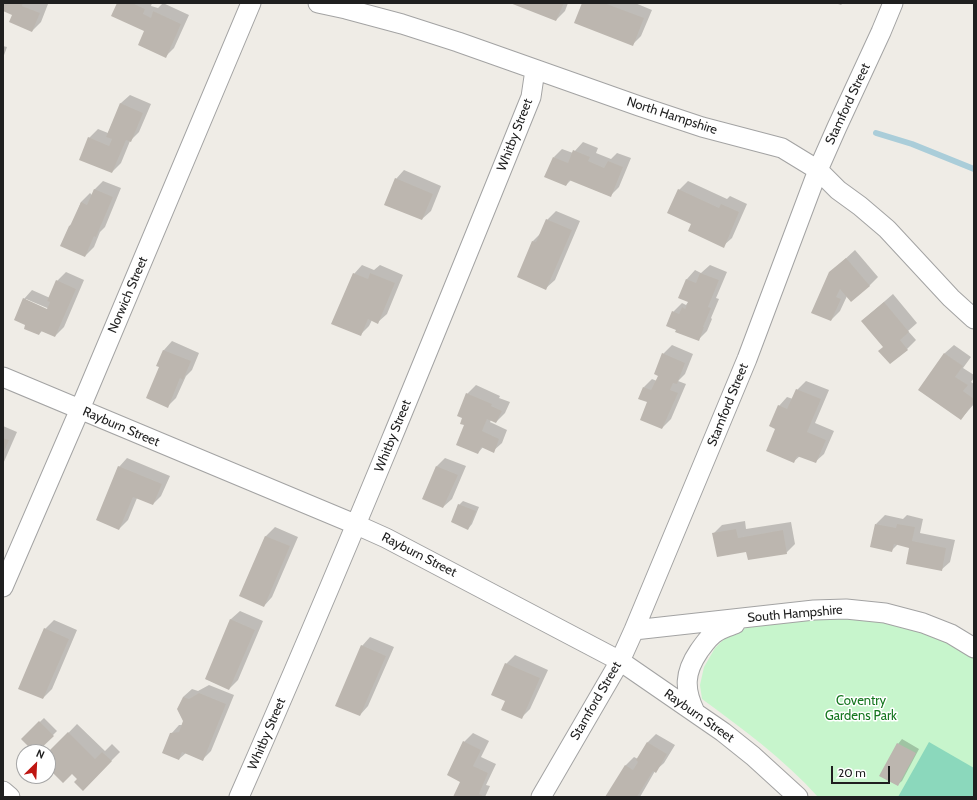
<!DOCTYPE html>
<style>
body{margin:0}
#map{position:relative;width:977px;height:800px;overflow:hidden;background:#efece6;font-family:Cabin,sans-serif}
canvas{display:block}
.frame{position:absolute;inset:0;border:4px solid #1f1f1f;pointer-events:none}
.north{position:absolute;left:16px;top:744px;width:40px;height:40px;box-sizing:border-box;background:#fff;border:1px solid #a5a5a5;border-radius:50%;rotate:24deg;font-size:11px;font-weight:700;line-height:16px;text-align:center;color:#1f1f1f}
.north::after{content:'';display:block;margin:auto;width:14px;height:18px;background:#be1511;clip-path:polygon(50% 0,100% 100%,50% 72%,0 100%)}
.scale{position:absolute;left:831px;top:766px;width:59px;height:18px;box-sizing:border-box;border:2px solid #1f1f1f;border-top:0;padding-left:5px;font-size:12px;line-height:14px;white-space:nowrap;color:#1f1f1f;-webkit-text-stroke:3px #fff;paint-order:stroke}
</style>
<div id="map">
<canvas width="977" height="800"></canvas>
<div class="frame"></div>
<div class="north">N</div>
<div class="scale">20 m</div>
</div>
<script>
const ctx = document.querySelector('canvas').getContext('2d');
ctx.lineJoin = 'round';
function paint(path, color) { ctx.fillStyle = color; ctx.fill(path, 'evenodd'); }
function trace(path, color, width, dash) { ctx.strokeStyle = color; ctx.lineWidth = width; ctx.lineCap = dash ? 'butt' : 'round'; ctx.setLineDash(dash || []); ctx.stroke(path); }
function drawText(font, color, halo, rows, align = 'center') {
  ctx.font = font + ' Cabin,sans-serif'; ctx.lineWidth = 3; ctx.setLineDash([]); ctx.textBaseline = 'middle'; ctx.strokeStyle = halo; ctx.fillStyle = color; for (const [text, x, y, turn = 0] of rows) {
    ctx.save(); ctx.translate(x, y); ctx.rotate((+turn || 0) * Math.PI / 180); ctx.textAlign = isNaN(turn) ? turn : align; if (halo) ctx.strokeText(text, 0, 0); ctx.fillText(text, 0, 0); ctx.restore();
  }
}
paint(new Path2D(`
 M819 618 870 619 929 632 974 655V797H818C784 759 743 729 702 699L700 685 704 667 715 648 730 633 753 626Z`), '#c7f5cc');
paint(new Path2D(`
 M929 742 974 768V797H898Z`), '#8bd8bc');
paint(new Path2D(`
 M3 3H44L48 4 41 22 32 31 13 14 3 10Z
 M118 3H152L151 6 158 8 163 3 189 15 174 48 166 56 145 30Z
 M513 3H568L565 11 556 20Z
 M583 3H635L652 10 641 36 632 45Z
 M835 3H843L841 5Z
 M3 46 7 47 3 58Z
 M130 95 151 104 139 132 130 141 121 163 112 172 89 138 98 129 108 133 121 103Z
 M583 142 598 148 596 153 611 159 617 153 631 158 619 187 610 196 571 180 566 185 554 157 562 149 573 153Z
 M404 170 441 186 431 211 422 219 396 179Z
 M103 181 121 188 105 227 100 232 94 247 85 256 69 226 73 223 81 202 90 193 92 195 94 190Z
 M688 181 727 199 730 196 747 204 732 238 723 246 693 224 679 190Z
 M556 211 580 221 555 280 546 288 533 241 541 233 547 220Z
 M855 250 878 277 869 286 847 296 840 311 831 320 830 273Z
 M362 265 374 270 380 265 403 275 387 314 378 322 372 320 369 326 360 335 354 274Z
 M710 265 727 272 716 298 719 299 711 318 712 319 707 331 698 340 673 312 682 303 686 305 689 301 679 297 687 279 695 270 701 273Z
 M66 272 84 280 64 327 55 336 42 331 39 334 24 299 32 290 50 298 57 281ZM26 299 52 310 51 312 26 301Z
 M893 294 917 323 908 331 916 340 907 349 884 347 862 321Z
 M172 341 199 353 192 370 186 376 176 398 168 406 160 367 157 365 164 350Z
 M672 345 693 354 685 374 678 381 686 384 671 419 662 428 648 402 644 387 652 379 657 381 663 354Z
 M954 345 971 357 963 368 974 375V378L971 382 974 384V404L961 419 919 390 945 353Z
 M806 381 829 390 815 423 834 431 824 454 815 462 800 456 793 462 777 428 779 406 787 397 793 399 797 390Z
 M476 385 500 396 499 398 510 402 505 413 496 422 491 420 490 422 507 430 502 443 493 451 483 447 478 453 465 425 467 394Z
 M3 426 17 432 3 464Z
 M127 458 170 476 161 496 153 504 137 498 128 520 119 529V467Z
 M445 458 466 466 452 499 443 507 437 466Z
 M463 501 479 507 472 524 468 529 459 505Z
 M885 515 903 519 907 515 923 519 920 533 955 540 950 562 941 570 910 547 898 544 892 550 876 524Z
 M745 521 746 529 791 522 795 544 786 553 747 551 713 534 722 525Z
 M275 527 298 537 272 597 264 606 241 596 266 536Z
 M240 611 263 621 238 680 229 689 206 679 231 619Z
 M54 620 77 630 52 689 43 698 45 629Z
 M370 637 394 647 368 706 360 715 362 646Z
 M515 655 548 670 530 709 521 718 506 701V664Z
 M209 685 234 695 211 751 202 760 186 753 179 759 171 734 179 725H183V697L192 689 198 691Z
 M44 718 57 731 36 752 22 739Z
 M77 724 105 751 112 744 120 752 83 789 78 779 72 773 48 767V754Z
 M473 733 489 741 481 757 496 764 486 785 490 786 485 797H454L462 781 464 742Z
 M656 734 675 745 664 763 655 771 640 797H606L626 765 634 757 638 759 648 742Z
 M902 739 919 749 902 781 897 785 898 744Z`), '#0003');
trace(new Path2D(`
 M876 133 912 144 974 169`), '#aacdd9', 6);
paint(new Path2D(`
 M3 3H23L22 6 40 13 32 32 9 22 12 15 3 11Z
 M117 3H132L145 9 143 14 151 18 153 11 181 24 166 58 138 45 144 31 111 16Z
 M510 3H564L556 21Z
 M582 3H604L644 18 633 46 574 23Z
 M120 103 143 113 131 142 126 140 112 173 79 160 88 137 109 146 112 139 106 137Z
 M573 150 590 157 588 161 604 168 608 161 623 167 611 197 569 180 566 186 544 177 553 157 568 163Z
 M395 178 433 194 422 220 384 205Z
 M94 189 113 197 96 237 94 236 85 257 60 246 69 226H70L81 202 87 205Z
 M678 189 719 208 721 204 739 212 724 248 688 231 691 224 667 213Z
 M546 219 572 230 546 290 517 277 532 241 536 242Z
 M846 258 870 286 851 302 840 289 836 297 841 299 831 321 811 313 829 272Z
 M353 273 368 279 370 273 395 283 378 324 368 319 361 336 331 324Z
 M700 273 719 280 708 307 711 308 703 327H704L699 341 675 332 676 330 666 326 672 311 679 314 682 307 685 309 688 302 678 298 686 279 696 283Z
 M56 280 76 289 55 337 41 331 39 335 24 329 25 325 14 320 23 298 47 309 50 302 47 301Z
 M884 302 909 332 900 340 908 350 890 364 878 351 883 347 861 321Z
 M163 350 191 361 183 380 180 378 168 408 146 398 159 367 156 366Z
 M662 353 685 363 677 384 673 383 670 390 678 393 662 429 640 420 647 402 638 399 643 387 651 390 658 376 654 374Z
 M944 353 963 366 955 377 968 385 963 391 974 399V402L961 420 918 390Z
 M796 389 821 399 807 432 826 440 816 463 797 456 794 463 766 451 775 429 769 426 778 405 787 409Z
 M466 393 492 404 491 406 502 411 496 423 487 419 482 431 499 439 494 453 481 447 478 454 456 445 464 425 460 424 462 418 457 416Z
 M3 438 9 440 3 454Z
 M118 466 162 484 153 505 133 497 119 530 96 520Z
 M436 466 458 475 443 508 422 499Z
 M458 504 476 511 468 530 451 522Z
 M875 524 896 528 897 524 915 527 912 541 946 548 942 571 906 564 909 548 894 544 892 552 870 547Z
 M736 529 738 538 783 530 787 554 748 560 746 552 717 557 712 533Z
 M265 536 290 546 264 607 239 596Z
 M230 619 255 630 229 690 205 679Z
 M44 628 69 639 43 699 18 689Z
 M361 645 386 656 360 716 335 706Z
 M505 663 540 678 522 719 501 710 505 701 491 695Z
 M199 693 226 704 203 761 182 752 179 760 162 753 170 733 179 732 183 721 177 709 183 697 189 699Z
 M39 721 54 736 37 752H34L21 739Z
 M68 732 95 759 102 752 112 761 83 791 74 782 77 779 72 774 63 783 48 768V752Z
 M463 741 481 750 473 766 488 773 479 794 482 795 481 797H453L460 782 447 775Z
 M647 742 667 754 656 773 653 771 637 797H605L625 765 633 770 638 762 636 760Z
 M897 743 916 753 898 786 879 776Z`), '#bcb6af');
const minor = new Path2D(`
 M318 3 346 9 402 24 458 42 639 106 702 127 782 148 818 170 838 190 860 206 887 229 951 298 974 319
 M3 377 357 525 386 538 620 661 723 732 753 756 798 797
 M3 587 80 409 251 3
 M634 630 814 610 846 609 885 613 923 623 951 634 974 648
 M695 712C684 689 684 673 699 651 704 644 710 635 718 631 723 628 730 626 735 624
 M3 791 10 797
 M239 797C341 566 436 332 531 97L535 70
 M541 797 620 661 634 630 747 359 818 170 837 127 881 32 893 3`);
trace(minor, '#a3a3a3', 21);
trace(minor, '#fff', 19);
drawText('13px', '#1f1f1f', '#fff', [
 ["Stamford Street",848,104,-65],
 ["North Hampshire",672,116,18],
 ["Whitby Street",515,135,-69],
 ["Norwich Street",128,295,-67],
 ["Stamford Street",728,405,-68],
 ["Rayburn Street",121,427,23],
 ["Whitby Street",393,436,-68],
 ["Rayburn Street",419,555,27],
 ["South Hampshire",795,614,-5],
 ["Stamford Street",596,701,-60],
 ["Rayburn Street",699,716,35],
 ["Whitby Street",267,734,-67]
]);
drawText('13px', '#15761f', '#fff', [
 ["Coventry",861,701],
 ["Gardens Park",861,716]
]);
</script>
